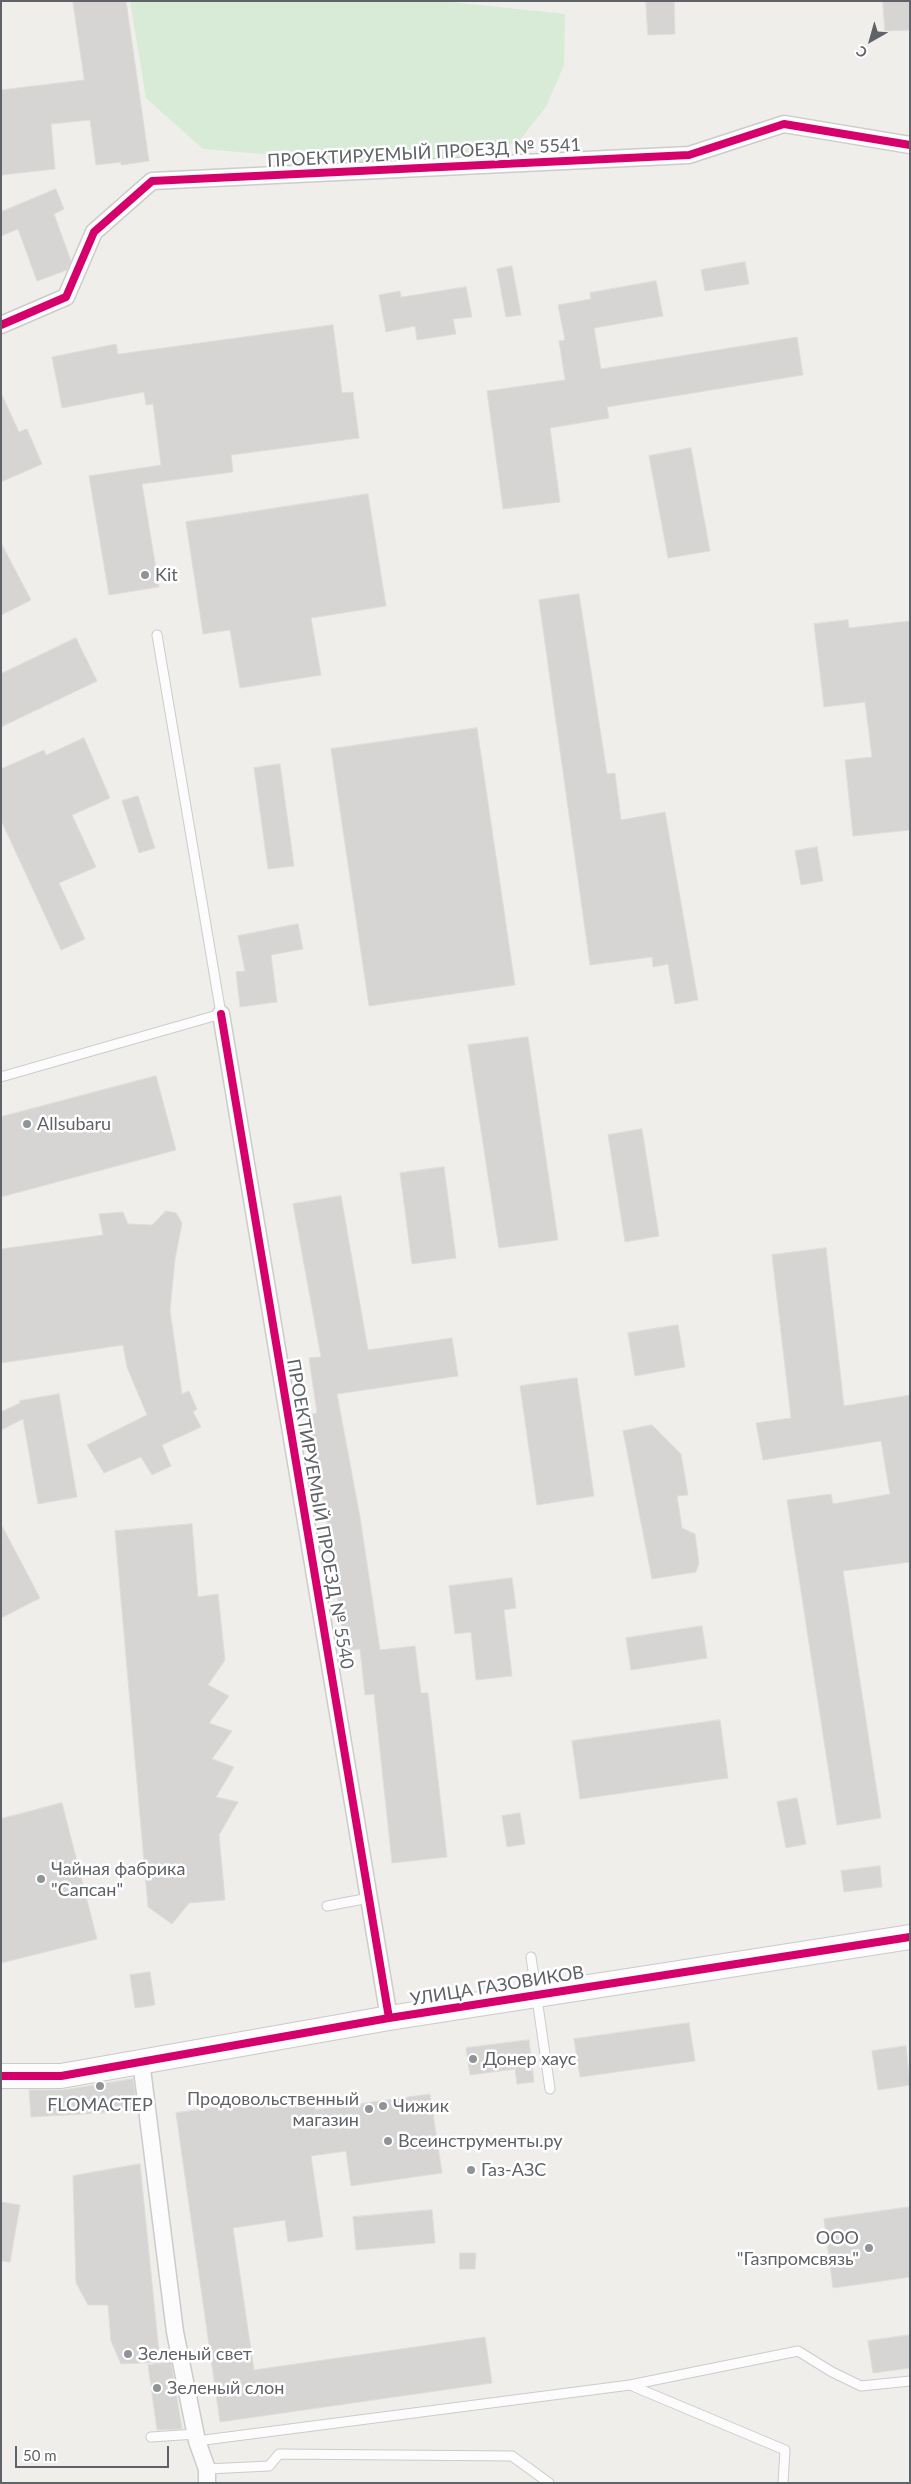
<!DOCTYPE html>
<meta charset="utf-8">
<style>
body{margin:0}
#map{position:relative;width:911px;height:2484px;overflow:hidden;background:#efeeea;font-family:Lato,sans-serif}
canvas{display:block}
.frame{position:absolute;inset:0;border:2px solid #5f6368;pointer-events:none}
.north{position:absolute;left:846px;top:15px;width:50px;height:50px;-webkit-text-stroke:4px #fff;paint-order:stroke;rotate:218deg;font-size:14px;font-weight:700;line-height:20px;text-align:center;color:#5f6368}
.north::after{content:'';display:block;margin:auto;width:18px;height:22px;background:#5f6368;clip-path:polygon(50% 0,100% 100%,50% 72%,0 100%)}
.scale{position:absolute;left:15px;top:2446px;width:154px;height:22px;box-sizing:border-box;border:2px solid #5f6368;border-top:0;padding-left:6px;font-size:15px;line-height:18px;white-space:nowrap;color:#5f6368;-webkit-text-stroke:4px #fff;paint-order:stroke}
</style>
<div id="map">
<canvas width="911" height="2484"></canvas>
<div class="frame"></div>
<div class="north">С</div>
<div class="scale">50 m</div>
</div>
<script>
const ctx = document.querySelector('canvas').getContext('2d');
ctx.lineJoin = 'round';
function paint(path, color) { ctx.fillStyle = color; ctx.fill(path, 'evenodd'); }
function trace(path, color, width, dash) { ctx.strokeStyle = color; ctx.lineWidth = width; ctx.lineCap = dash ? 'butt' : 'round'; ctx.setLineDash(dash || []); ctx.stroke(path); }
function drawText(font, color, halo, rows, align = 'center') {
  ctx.font = font + ' Lato,sans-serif'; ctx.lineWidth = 5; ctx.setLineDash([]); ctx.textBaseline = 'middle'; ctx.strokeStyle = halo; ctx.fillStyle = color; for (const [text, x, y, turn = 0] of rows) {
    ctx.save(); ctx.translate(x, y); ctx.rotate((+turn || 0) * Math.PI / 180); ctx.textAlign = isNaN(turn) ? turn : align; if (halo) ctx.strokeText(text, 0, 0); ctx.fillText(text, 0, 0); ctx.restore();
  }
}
paint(new Path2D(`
 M130 1H441L565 14 564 65 546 107 519 141 440 169 203 149 146 98Z`), '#d8ebd6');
const building = new Path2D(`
 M73 1H126L149 161 121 165V162L96 165 90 120 51 124 55 169 1 175V90L84 80Z
 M646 1H674L675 34 648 35Z
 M883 1H910V30L885 31Z
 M56 189 64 209 54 214 71 261 67 270 37 281 18 229 1 236V212Z
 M745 262 749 284 705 291 701 270Z
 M512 266 521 315 506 317 497 269Z
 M656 281 663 316 594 328 601 369 797 337 803 375 607 407 609 418 550 428 560 502 503 509 487 391 565 380 559 341 565 340 558 305 591 299 590 293Z
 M466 287 472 317 453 319 456 334 417 340 415 326 386 332 379 295 400 291 401 297Z
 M333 325 342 393 353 392 359 438 231 455 233 472 142 484 159 587 109 595 89 476 161 465 153 404 146 405 144 392 62 408 52 357 116 344 118 354Z
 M1 393 19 432 27 429 42 464 1 482Z
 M691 448 710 551 668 558 649 456Z
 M368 494 386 606 311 618 321 675 240 688 230 630 203 634 186 522Z
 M1 543 31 600 1 615Z
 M579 594 607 774 615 773 621 820 665 812 698 1000 675 1004 668 964 653 967 652 957 590 965 539 600Z
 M848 620 849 628 910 621V830L853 836 845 760 872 757 865 702 824 707 814 624Z
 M76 638 97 681 1 727V674Z
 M477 728 515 985 369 1006 331 749Z
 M84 738 110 798 72 815 96 867 59 883 85 939 61 950 1 820V769L44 750 46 755Z
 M280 764 294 866 268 869 254 768Z
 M138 796 155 848 139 853 122 801Z
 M817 847 823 881 801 885 795 851Z
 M298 924 303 949 271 955 277 1002 240 1007 236 972 245 971 238 936Z
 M528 1037 558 1240 499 1248 468 1045Z
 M156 1076 176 1150 1 1197V1117Z
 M642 1129 659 1236 625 1242 608 1135Z
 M444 1167 456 1258 412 1264 400 1173Z
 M341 1196 368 1350 452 1338 458 1376 337 1394 360 1517 380 1650 415 1646 421 1693H428L447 1857 392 1863 374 1694 365 1695 360 1649 345 1651 326 1515 308 1415 317 1413 309 1358 321 1357 293 1204Z
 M166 1211 176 1213 182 1223 175 1259 170 1310 182 1394 189 1391 197 1409 193 1412 201 1427 162 1445 171 1466 152 1475 141 1457 104 1473 87 1445 147 1415 127 1367 123 1345 1 1363V1249L103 1235 99 1214 123 1212 128 1224 152 1225Z
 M826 1248 844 1406 910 1395V1562L843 1571 881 1818 837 1825 787 1500 831 1494 833 1504 890 1494 881 1441 763 1460 756 1423 791 1418 772 1255Z
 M678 1325 685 1367 635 1376 628 1333Z
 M577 1378 594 1496 537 1505 520 1386Z
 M59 1394 77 1497 38 1504 23 1419 1 1430V1412L20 1403V1401Z
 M652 1425 681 1454 688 1495 677 1496 682 1528 695 1534 699 1563 696 1572 652 1579 623 1431Z
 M1 1524 40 1598 1 1618Z
 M192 1524 198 1597 218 1594 225 1660 208 1685 229 1696 209 1723 232 1731 212 1759 234 1767 216 1797 238 1802 219 1835 225 1900 189 1903 172 1924 148 1907 115 1531Z
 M512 1578 516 1608 504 1610 512 1676 476 1680 471 1632 455 1634 449 1586Z
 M702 1626 707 1658 631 1670 626 1638Z
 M720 1720 728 1778 580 1799 572 1741Z
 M797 1798 806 1844 786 1848 777 1802Z
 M62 1803 97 1939 1 1963V1819Z
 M520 1813 525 1844 507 1847 502 1816Z
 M880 1866 882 1887 844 1892 841 1871Z
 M150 1972 155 2005 135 2008 130 1975Z
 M689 2023 695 2061 580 2077 574 2039Z
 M529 2040 534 2082 517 2084 515 2069 470 2075 466 2048Z
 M906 2046 910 2085 878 2090 872 2051Z
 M133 2079 137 2111 31 2117 29 2090H63Z
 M313 2094 315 2110 430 2094 442 2173 351 2186 346 2151 311 2156 323 2237 288 2242 285 2220 233 2228 254 2370 485 2337 492 2383 220 2422 176 2113Z
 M140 2164 160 2362 121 2364 111 2341 108 2305H88L76 2283 73 2176Z
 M1 2202 20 2205 10 2262 1 2261Z
 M910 2207V2277L833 2288 824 2219Z
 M432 2210 435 2243 356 2250 353 2217Z
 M460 2253H476L475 2269H460Z
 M910 2335V2368L873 2373 868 2341Z
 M171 2362 182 2429 157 2430 148 2365Z`);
paint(building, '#d6d5d3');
trace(building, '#deddd9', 1);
const lane = new Path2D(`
 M1 1077 221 1014 157 635
 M327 1906 369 1898
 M531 1957 550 2089
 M630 2385 798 2351 832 2372 861 2386 910 2381
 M151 2437 196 2434
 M197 2441 630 2385 785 2450 783 2483
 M207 2469 269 2466 279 2454 512 2456 549 2483`);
const street = new Path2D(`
 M1 325 66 297 94 232 152 181 689 155 784 124 910 145
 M221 1014 389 2018
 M141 2061 175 2332 197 2441 207 2469V2483`);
const secondary = new Path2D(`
 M1 2076H61L389 2018 910 1937`);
trace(lane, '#cbcccc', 11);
trace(street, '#cbcccc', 19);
trace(secondary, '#cacacb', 26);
trace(lane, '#fdfcfc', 9);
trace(street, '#fdfcfc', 16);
trace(secondary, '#fdfcfc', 24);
trace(new Path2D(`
 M1 325 66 297 94 232 152 181 689 155 784 124 910 145
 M221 1014 389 2018
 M1 2076H61L389 2018 910 1937`), '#d6006c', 8);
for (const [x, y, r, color] of [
 [145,575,5,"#919496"],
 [27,1124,5,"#919496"],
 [41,1879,5,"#919496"],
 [473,2059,5,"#919496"],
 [100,2086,5,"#919496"],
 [383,2106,5,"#919496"],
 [369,2109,5,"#919496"],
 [388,2141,5,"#919496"],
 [471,2170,5,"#919496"],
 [869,2248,5,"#919496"],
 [128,2354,5,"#919496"],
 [157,2388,5,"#919496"]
]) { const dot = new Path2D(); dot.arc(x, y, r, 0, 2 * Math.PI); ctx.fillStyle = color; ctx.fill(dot); trace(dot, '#fff', 2); }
drawText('18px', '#5f6368', '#fff', [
 ["ПРОЕКТИРУЕМЫЙ ПРОЕЗД № 5541",424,153,-3],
 ["ПРОЕКТИРУЕМЫЙ ПРОЕЗД № 5540",320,1514,80],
 ["УЛИЦА ГАЗОВИКОВ",497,1986,-9]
]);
drawText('18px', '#5f6368', '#fff', [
 ["Kit",155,575],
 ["Allsubaru",37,1124],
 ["Чайная фабрика",51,1869],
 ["\"Сапсан\"",51,1890],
 ["Донер хаус",483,2059],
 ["Продовольственный",359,2099,"right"],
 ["магазин",359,2120,"right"],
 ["FLOМАСТЕР",100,2105,"center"],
 ["Чижик",393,2106],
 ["Всеинструменты.ру",398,2141],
 ["Газ-АЗС",481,2170],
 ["ООО",859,2238,"right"],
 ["\"Газпромсвязь\"",859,2259,"right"],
 ["Зеленый свет",138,2354],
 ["Зеленый слон",167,2388]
], 'left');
</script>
